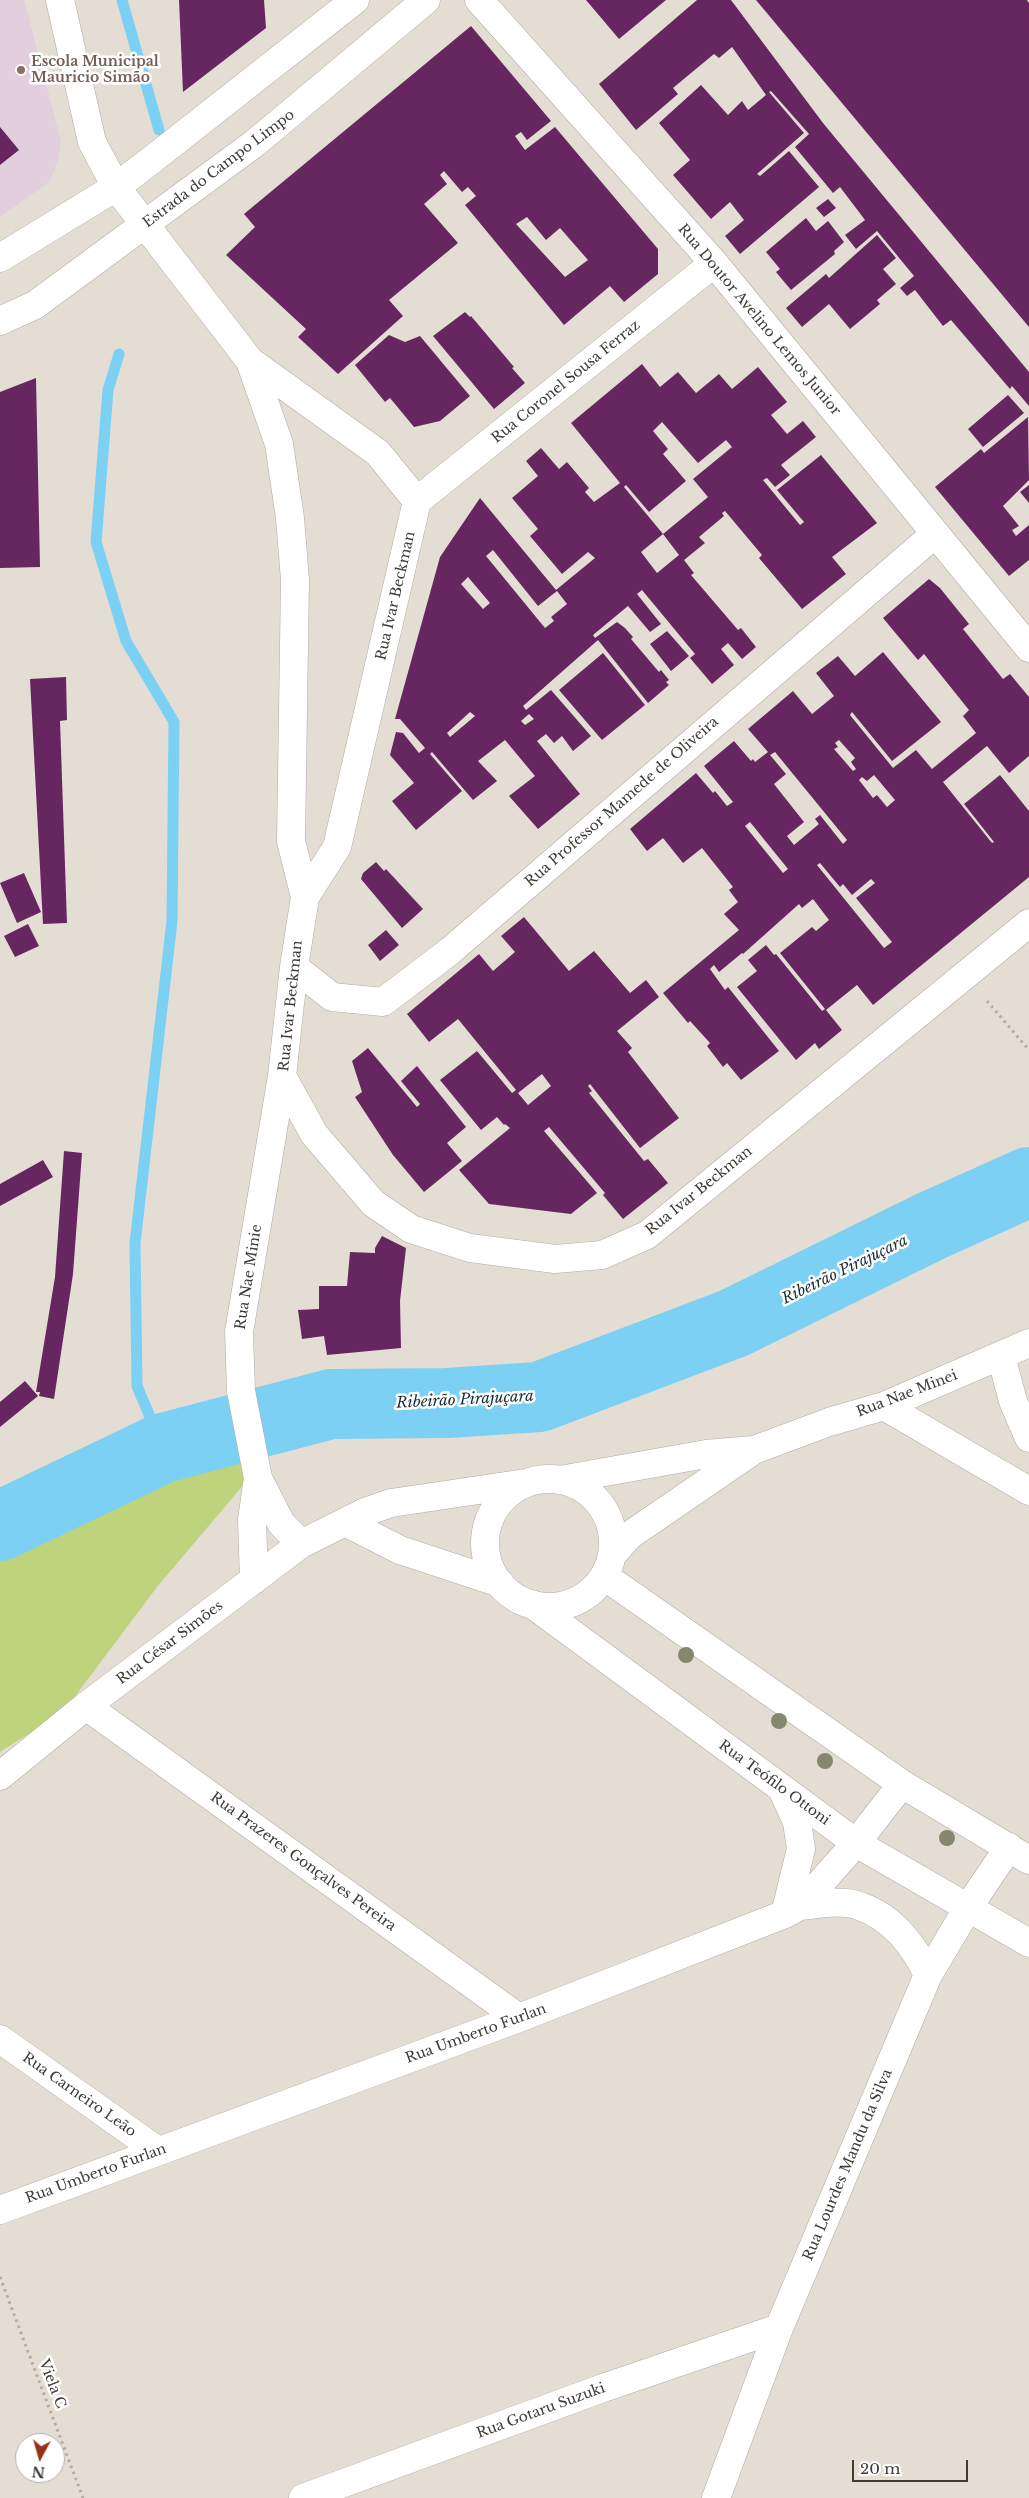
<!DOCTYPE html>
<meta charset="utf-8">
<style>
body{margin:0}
#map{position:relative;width:1029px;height:2498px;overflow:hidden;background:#e4ddd4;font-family:"Libre Baskerville",serif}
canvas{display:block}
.north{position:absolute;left:15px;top:2433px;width:50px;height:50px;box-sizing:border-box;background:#fff;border:1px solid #b2b1af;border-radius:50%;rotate:186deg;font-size:14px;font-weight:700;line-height:20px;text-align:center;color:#3e3b38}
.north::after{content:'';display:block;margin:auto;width:18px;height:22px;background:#9a3117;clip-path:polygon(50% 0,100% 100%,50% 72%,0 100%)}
.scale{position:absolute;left:852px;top:2460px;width:116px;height:22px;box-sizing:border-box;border:2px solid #3e3b38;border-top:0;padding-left:6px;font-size:15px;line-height:18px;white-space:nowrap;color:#3e3b38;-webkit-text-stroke:4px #fff;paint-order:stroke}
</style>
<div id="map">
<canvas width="1029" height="2498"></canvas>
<div class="north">N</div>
<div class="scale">20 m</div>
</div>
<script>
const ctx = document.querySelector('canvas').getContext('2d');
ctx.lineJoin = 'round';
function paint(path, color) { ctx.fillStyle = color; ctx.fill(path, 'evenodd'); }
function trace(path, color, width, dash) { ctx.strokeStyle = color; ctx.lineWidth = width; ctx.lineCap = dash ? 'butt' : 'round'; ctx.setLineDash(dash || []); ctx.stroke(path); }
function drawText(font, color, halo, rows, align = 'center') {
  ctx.font = font + ' "Libre Baskerville",serif'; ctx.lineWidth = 5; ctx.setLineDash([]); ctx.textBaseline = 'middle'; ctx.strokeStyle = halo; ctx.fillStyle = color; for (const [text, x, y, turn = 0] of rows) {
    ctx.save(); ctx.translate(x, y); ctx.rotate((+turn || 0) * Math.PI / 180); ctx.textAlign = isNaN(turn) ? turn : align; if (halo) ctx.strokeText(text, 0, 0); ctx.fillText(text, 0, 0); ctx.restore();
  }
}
paint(new Path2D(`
 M0 0H24L61 141 58 161 49 182 0 217Z`), '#e2cedc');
paint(new Path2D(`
 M223 1432 251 1476 157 1587 64 1711 0 1752V1533L132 1481Z`), '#bed37b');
trace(new Path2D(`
 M122 0 159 130
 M119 354 108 390 96 542 126 641 174 722 172 921 135 1243 137 1386 163 1448`), '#7cd0f4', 11);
trace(new Path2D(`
 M0 1526 163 1448 331 1404 447 1403 539 1397 734 1323 931 1226 1029 1182`), '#7cd0f4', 70);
paint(new Path2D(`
 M179 0H264L266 28 183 92Z
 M586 0H666L619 39Z
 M697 0H731L823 123 1029 372V406L1012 386 1010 389 951 320 943 326 915 290 907 296 900 288 914 276 877 231 856 249 845 235 865 220 840 187 833 193 795 147 809 134 771 91 769 92 804 133 757 174 760 176 789 151 819 187 740 254 725 236 744 220 730 202 711 219 673 175 690 160 659 123 701 85 728 115 742 101 748 110 766 95 732 47 719 58 714 54 673 88 678 94 636 130 599 84Z
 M756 0H1027L1029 3V327Z
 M471 26 551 121 527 140 521 132 515 136 525 150 555 127 658 249V274L624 302 610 286 564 325 465 205 476 196 468 187 462 192 444 171 440 175 447 184 424 204 458 243 389 300 403 316 338 374 298 337 306 329 226 255 255 227 244 214ZM527 217 546 240 560 228 588 260 565 277 516 224Z
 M0 127 19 150 0 165Z
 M828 199 836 208 824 217 816 208Z
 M806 218 816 231 828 221 844 242 834 251 835 254 791 290 776 272 780 269 766 252Z
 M877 235 896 258 883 269 896 284 877 300 880 304 850 329 829 304 802 327 786 308 826 274 829 278Z
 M465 312 470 317 471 316 514 367 512 368 525 383 494 409 433 336Z
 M389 335 405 342 420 336 470 396 440 421 414 427 390 398 385 402 355 365Z
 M642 364 660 387 678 372 696 393 719 374 732 389 758 367 787 402 771 415 787 434 803 421 816 437 781 465 790 475 775 487 767 478 763 480 800 525 804 522 777 490 821 455 877 523 832 557 846 574 802 609 759 558 762 555 725 511 722 513 724 516 699 537 705 543 684 560 694 573 691 575 738 630 741 628 756 647 742 659 728 643 721 649 734 665 712 684 690 658 695 654 642 590 637 594 661 624 650 632 628 606 593 635 595 638 617 622 625 628 633 637 631 639 659 672 661 670 669 680 666 682 669 685 648 703 598 640 523 706 526 710 551 690 591 736 573 751 562 736 554 743 546 734 537 741 580 794 538 829 509 796 535 776 505 740 478 761 497 781 473 800 432 752 430 754 462 791 416 830 392 801 414 783 390 755 396 732 403 733 419 753 425 748 400 719H395L440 557 480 498 556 590 595 558 588 552 562 574 530 536 538 529 512 498 538 476 526 461 541 448 559 469 567 462 589 488 585 492 594 502 620 483 571 423ZM662 422 698 463 726 440 732 447 693 479 708 497 663 534 679 555 657 573 641 552 663 534 624 487 626 485 649 512 686 481 663 454 668 449 653 431ZM493 550 538 606 557 591 567 604 551 617 554 621 545 628 486 556ZM468 577 490 603 483 609 461 584ZM470 712 475 716 450 737 447 733ZM529 714 534 719 525 725 521 721Z
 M36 378 40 567 0 568V392Z
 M1008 395 1024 413 983 447 968 429Z
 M1028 417 1029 480 1003 506 1019 526 1012 530 1016 536 1029 525V560L1009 576 935 487 981 449 984 453Z
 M1029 485V503L1020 492Z
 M929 579 940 588 969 624 963 629 1003 679 1010 674 1029 697V756L1009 773 987 746 943 782 992 843 994 842 964 804 1000 775 1029 811V877L873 1005 857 985 826 1010 842 1030 819 1049 815 1043 796 1060 737 987 757 971 748 960 766 945 774 955 776 954 822 1011 825 1009 780 953 812 927 816 931 829 920 813 899 802 908 799 904 743 954 742 953 719 972 714 965 710 969 725 990 728 987 779 1051 741 1080 727 1063 723 1067 707 1046 710 1043 690 1021 688 1023 663 993 739 930 724 914 738 902 729 890 733 887 702 848 683 863 663 838 647 851 630 829 696 773 713 793 715 791 727 806 733 802 704 766 734 741 751 761 753 759 755 762 768 752 748 729 793 691 812 714 834 696 816 673 838 656 855 676 883 652 941 722 892 761 852 712 850 715 893 768 916 750 932 769 976 733 963 716 969 710 924 654 918 660 883 618ZM839 740 855 758 851 762 856 769 853 771 834 749 838 747 835 743ZM775 752 847 840 843 844 820 815 815 819 819 824 794 845 787 836 804 822 774 784 786 774 770 755ZM874 775 895 800 887 807 877 795 873 798 859 780 862 777 867 781ZM750 822 788 869 783 873 745 826ZM820 863 840 887 843 884 852 895 871 879 875 883 856 898 892 942 884 948 817 865Z
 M667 631 689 656 671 671 650 644Z
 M603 653 645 705 602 740 559 690Z
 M66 677 67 720 60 721 67 923 43 924 30 679Z
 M376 862 384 871 386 869 423 909 402 928 361 879 363 873Z
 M24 873 41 912 17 923 0 883Z
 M524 917 569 971 594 951 630 993 646 980 659 997 617 1031 632 1048 628 1052 679 1118 640 1148 590 1084 588 1086 592 1091 589 1093 644 1161 648 1159 668 1183 623 1219 603 1195 605 1193 549 1127 544 1131 597 1193 571 1214 489 1204 459 1170 510 1128 505 1124 504 1125 497 1117 481 1130 440 1080 477 1051 512 1093 516 1090 458 1019 429 1042 407 1014 479 954 493 971 515 952 501 936ZM542 1074 551 1086 528 1105 518 1093Z
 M28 924 39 946 15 957 4 936Z
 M386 930 399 945 380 961 368 945Z
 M368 1048 417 1107 420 1104 401 1081 417 1066 466 1127 447 1143 462 1161 424 1192 393 1155 355 1097 362 1092 352 1061Z
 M64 1151 82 1153 73 1274 54 1399 39 1396 40 1392H36L55 1277Z
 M43 1160 53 1177 0 1206V1184Z
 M382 1236 406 1248 400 1301 401 1348 327 1355 324 1336 302 1339 298 1310 319 1309V1286H347L350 1252 375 1253V1248Z
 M25 1381 38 1396 0 1427V1402Z`), '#662761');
const minor = new Path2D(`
 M60 0 92 142 116 187 250 361 378 453 417 501
 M479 0 714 263 1029 648
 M250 361 279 444 290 518 295 580 291 841 305 897 294 967 282 1076 239 1332 241 1391 258 1478 252 1520 254 1580
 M417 501 714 263
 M305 897 337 847 417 501
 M294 967 332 997 383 1002 450 951 935 534
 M282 1076 314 1134 373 1203 411 1229 470 1248 555 1259 602 1255 647 1235 1029 923
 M1001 1356 1013 1401 1029 1438
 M884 1406 1029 1491
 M258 1478 281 1523 301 1544
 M485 1543a64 64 0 1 1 128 0a64 64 0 1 1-128 0Z
 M560 1480 706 1454 753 1450
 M347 1523 400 1550 500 1583
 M612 1555 630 1535 754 1450 829 1422 884 1406 1029 1343
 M604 1576 902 1784 1029 1860
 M532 1604 856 1843 1029 1943
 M86 1706 519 2018
 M0 1776 86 1706 301 1544 365 1512 391 1503 526 1483
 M782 1789 797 1822 801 1849 785 1914
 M800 1906C820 1904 843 1899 862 1907 893 1918 915 1947 928 1975
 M0 2039 158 2151
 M0 2210 519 2018 785 1914 800 1906 856 1843 902 1784
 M303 2498 603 2388 779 2328
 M716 2498 779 2328 928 1975 969 1906 1009 1847`);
const major = new Path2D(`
 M0 258 116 187 149 162 355 0
 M0 321 35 305 255 143 426 0`);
trace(minor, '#b1aba3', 29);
trace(major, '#b1aba3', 29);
trace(new Path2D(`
 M987 1001 1029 1050
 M0 2277 83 2498`), '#b2aca5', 3, [2.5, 4]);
trace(minor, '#fff', 28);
trace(major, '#fff', 28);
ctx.fillStyle = '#85876e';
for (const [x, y] of [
 [686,1655],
 [779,1721],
 [825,1761],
 [947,1838]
]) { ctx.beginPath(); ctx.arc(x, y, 8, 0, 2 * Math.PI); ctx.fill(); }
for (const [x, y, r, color] of [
 [21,70,5,"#8d6e63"]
]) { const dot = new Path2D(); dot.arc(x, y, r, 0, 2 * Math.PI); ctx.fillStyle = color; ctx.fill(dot); trace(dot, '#fff', 2); }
drawText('bold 14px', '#785e54', '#fff', [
 ["Escola Municipal",31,62],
 ["Mauricio Simão",31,78]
], 'left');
drawText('14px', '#3e3b38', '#fff', [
 ["Estrada do Campo Limpo",219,169,-37],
 ["Rua Doutor Avelino Lemos Junior",759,320,50],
 ["Rua Coronel Sousa Ferraz",566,382,-39],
 ["Rua Ivar Beckman",396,596,-77],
 ["Rua Professor Mamede de Oliveira",622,802,-41],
 ["Rua Ivar Beckman",291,1006,-84],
 ["Rua Ivar Beckman",699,1191,-39],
 ["Rua Nae Minie",249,1277,-81],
 ["Rua Nae Minei",907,1394,-21],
 ["Rua César Simões",170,1643,-37],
 ["Rua Teófilo Ottoni",774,1783,36],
 ["Rua Prazeres Gonçalves Pereira",303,1862,36],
 ["Rua Umberto Furlan",476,2034,-20],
 ["Rua Carneiro Leão",79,2095,35],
 ["Rua Lourdes Mandu da Silva",848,2165,-67],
 ["Rua Umberto Furlan",96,2174,-20],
 ["Viela C",52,2384,69],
 ["Rua Gotaru Suzuki",541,2411,-20]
]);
drawText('italic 15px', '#1a2e36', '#fff', [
 ["Ribeirão Pirajuçara",845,1270,-26],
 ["Ribeirão Pirajuçara",465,1400,-3]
]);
</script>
